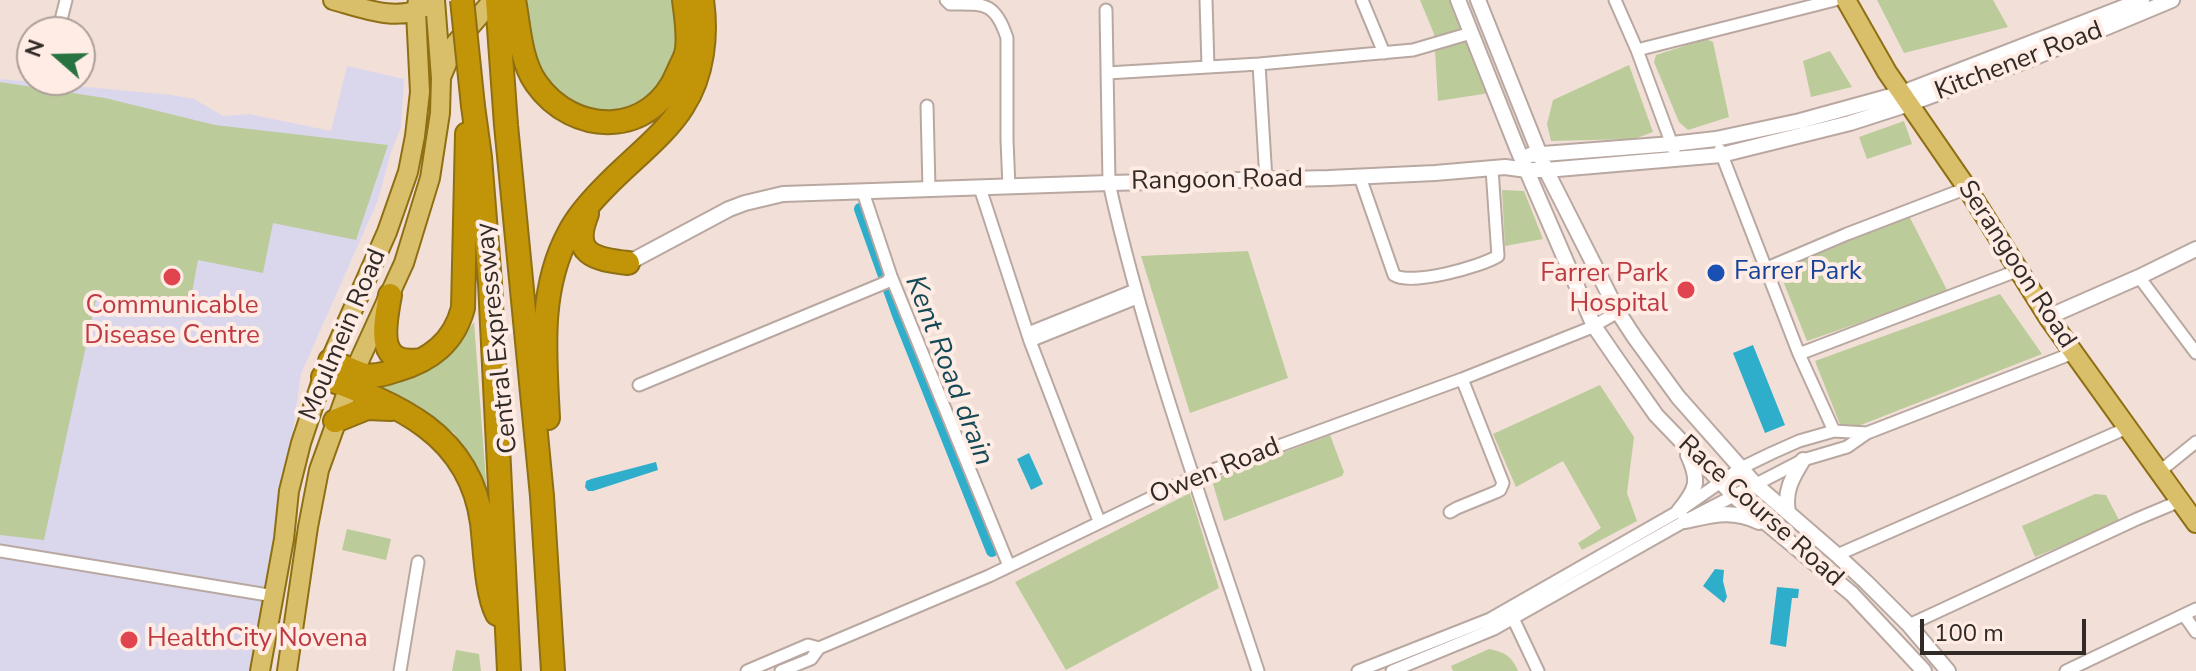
<!DOCTYPE html>
<style>
body{margin:0}
#map{position:relative;width:2196px;height:671px;overflow:hidden;background:#f2e0d8;font-family:"Nunito Sans",sans-serif}
canvas{display:block}
.north{position:absolute;left:16px;top:16px;width:80px;height:80px;box-sizing:border-box;background:#ffede5;border:2px solid #ad9f99;border-radius:50%;rotate:290deg;font-size:22px;font-weight:700;line-height:32px;text-align:center;color:#312a27}
.north::after{content:'';display:block;margin:auto;width:28px;height:36px;background:#277341;clip-path:polygon(50% 0,100% 100%,50% 72%,0 100%)}
.scale{position:absolute;left:1920px;top:619px;width:166px;height:36px;box-sizing:border-box;border:4px solid #312a27;border-top:0;padding-left:10px;font-size:24px;line-height:28px;white-space:nowrap;color:#312a27;-webkit-text-stroke:6px #ffede5;paint-order:stroke}
</style>
<div id="map">
<canvas width="2196" height="671"></canvas>
<div class="north">N</div>
<div class="scale">100 m</div>
</div>
<script>
const ctx = document.querySelector('canvas').getContext('2d');
ctx.lineJoin = 'round';
function paint(path, color) { ctx.fillStyle = color; ctx.fill(path, 'evenodd'); }
function trace(path, color, width, dash) { ctx.strokeStyle = color; ctx.lineWidth = width; ctx.lineCap = dash ? 'butt' : 'round'; ctx.setLineDash(dash || []); ctx.stroke(path); }
function drawText(font, color, halo, rows, align = 'center') {
  ctx.font = font + ' "Nunito Sans",sans-serif'; ctx.lineWidth = 8; ctx.setLineDash([]); ctx.textBaseline = 'middle'; ctx.strokeStyle = halo; ctx.fillStyle = color; for (const [text, x, y, turn = 0] of rows) {
    ctx.save(); ctx.translate(x, y); ctx.rotate((+turn || 0) * Math.PI / 180); ctx.textAlign = isNaN(turn) ? turn : align; if (halo) ctx.strokeText(text, 0, 0); ctx.fillText(text, 0, 0); ctx.restore();
  }
}
paint(new Path2D(`
 M347 66 404 79 401 127 391 152 378 200 301 374 287 473 252 671H0V79L172 95 194 99 223 116 249 114 331 131Z`), '#dad7ed');
paint(new Path2D(`
 M521 0H677L679 47 665 84 638 105 611 112 585 109 562 95 552 85 532 56Z
 M1420 0H1458L1496 92 1438 101 1434 34Z
 M1877 0H1993L2008 27 1904 53Z
 M1706 39 1713 42 1729 117 1688 130 1679 122 1654 62 1656 55Z
 M1830 51 1852 87 1811 97 1803 61Z
 M1629 65 1653 132 1634 139 1551 141 1547 124 1553 100Z
 M0 82 105 98 215 125 388 145 356 240 273 223 263 273 198 260 188 314 97 295 44 540 0 535Z
 M1904 121 1912 144 1867 159 1859 137Z
 M1502 190 1524 191 1543 239 1505 246Z
 M1908 214 1948 292 1807 341 1777 266Z
 M1248 251 1288 378 1190 413 1141 256Z
 M2000 294 2042 354 1843 432 1815 361Z
 M474 322 488 507 474 462 454 433 410 405 367 386 432 366 459 344Z
 M1600 385 1634 437 1627 493 1637 521 1582 550 1578 543 1601 528 1563 461 1516 487 1493 434Z
 M1330 435 1344 472 1342 476 1224 521 1213 484 1216 478Z
 M1190 493 1219 588 1066 670 1015 582Z
 M2095 494 2106 495 2120 522 2035 557 2022 526Z
 M347 529 391 539 386 560 342 550Z
 M1489 649C1504 652 1512 656 1518 671H1453L1451 666Z
 M456 650 479 654 481 671H452Z`), '#bbcb9a');
paint(new Path2D(`
 M1753 345 1785 425 1765 433 1733 353Z
 M1029 453 1043 484 1031 490 1017 459Z
 M656 462 658 470 593 491H588L585 487 586 481 591 479Z
 M1715 569 1724 570 1723 581 1727 597 1724 603 1703 586Z
 M1777 587 1799 589 1798 598H1792L1786 647 1770 644Z`), '#2faecc');
trace(new Path2D(`
 M860 209 898 315 992 551`), '#2faecc', 12);
const minor = new Path2D(`
 M946 0 950 4C983 4 995 1 1007 38V140L1009 187
 M1206 0 1208 67
 M1362 0 1384 53
 M1615 0 1637 50 1674 150
 M1106 10 1109 183C1146 349 1205 509 1258 671
 M59 28 66 0
 M1637 50 1835 0
 M1259 64 1266 180
 M1107 73 1259 64 1413 50 1471 33
 M927 106 929 189
 M1720 150 1799 354 1834 431
 M1360 177 1394 275C1411 286 1480 267 1498 256L1492 169
 M980 188 1030 341 1099 521
 M863 192 891 276 1009 566
 M1767 268 1847 234 1967 188
 M2139 277 2196 353
 M1028 333 1135 290
 M1030 341 1137 298
 M1799 354 2019 270
 M639 385 887 282 891 276
 M2159 472 2196 442
 M1450 512 1457 508 1496 492 1500 490 1503 483 1462 379
 M0 551 274 596
 M1837 555 2127 428
 M1511 614 1538 671
 M2184 615 2196 632
 M1909 625 2137 519 2180 501
 M400 671 418 562
 M747 671 808 645 819 648
 M781 671 811 659 819 648 989 576 1194 477 1462 379 1590 328 1618 312
 M1358 671 1490 619 1679 511 1741 468 1772 453 1799 441 1834 431 1867 433
 M1392 671 1494 629 1685 521 1803 460 1847 447 1867 433 2073 353
 M2066 671 2196 609`);
const tertiary = new Path2D(`
 M1458 0 1517 148 1594 326 1616 358 1656 415 1734 496 1852 594 1924 671
 M1478 0 1546 170 1618 312 1635 338 1678 397 1755 484 1837 555 1866 582 1909 625 1948 671
 M1530 155 1672 144 1716 139 1800 121 1902 93 2142 0
 M628 263 729 209 745 203 783 194 1109 183 1329 178 1435 173 1505 167 1527 170H1546L1721 155 1850 123 1909 104 2033 58 2172 0
 M2048 317 2139 277 2196 249
 M1679 511C1697 489 1700 481 1688 455
 M1788 512C1784 491 1792 478 1803 460
 M1685 521C1713 515 1732 509 1759 522`);
const primary = new Path2D(`
 M333 0C362 8 398 23 426 6
 M1846 0 1887 72 1967 188 2048 317 2196 523
 M442 75 455 44 493 0
 M260 671 284 539 289 491 301 443 323 377 387 232 408 172 415 136 420 92 416 12 418 0
 M287 671 308 527 319 470 355 370 404 263 430 178 440 113 441 78 435 0`);
const motorway = new Path2D(`
 M497 0 506 125 542 496 553 671
 M514 0C519 26 520 60 536 83 574 137 652 137 678 72 681 65 686 57 687 49 689 33 686 16 684 0
 M473 106 480 157 490 283 509 671
 M587 214C571 254 593 259 628 263
 M390 295C385 324 374 367 420 360
 M330 361C342 365 354 372 366 375 376 377 388 373 397 370 431 360 454 342 463 308L467 134
 M323 377C398 405 470 433 482 523 485 547 486 593 497 614
 M548 418C545 356 538 290 569 233 578 215 593 199 607 185 630 161 666 134 683 106 703 75 707 35 702 0
 M335 421 367 408 391 409`);
trace(minor, '#b9a8a1', 15);
trace(tertiary, '#b9a8a1', 18);
trace(primary, '#8f6f13', 22);
trace(motorway, '#8f6f13', 26);
trace(minor, '#fff', 11);
trace(tertiary, '#fff', 14);
trace(primary, '#dabf6b', 18);
trace(motorway, '#c29408', 22);
const motorwayBridge = new Path2D(`
 M462 0 473 106`);
trace(motorwayBridge, '#8f6f13', 26, []);
trace(motorwayBridge, '#c29408', 22);
for (const [x, y, r, color] of [
 [1716,273,10,"#1a4fb4"],
 [172,277,10,"#e0444e"],
 [1686,290,10,"#e0444e"],
 [129,640,10,"#e0444e"]
]) { const dot = new Path2D(); dot.arc(x, y, r, 0, 2 * Math.PI); ctx.fillStyle = color; ctx.fill(dot); trace(dot, '#ffede5', 3); }
drawText('26px', '#312a27', '#ffede5', [
 ["Kitchener Road",2019,62,-21],
 ["Rangoon Road",1217,181,-1],
 ["Serangoon Road",2016,265,57],
 ["Moulmein Road",344,335,-67],
 ["Central Expressway",498,338,-96],
 ["Owen Road",1215,472,-22],
 ["Race Course Road",1760,512,42]
]);
drawText('26px', '#164399', '#ffede5', [
 ["Farrer Park",1734,273]
], 'left');
drawText('26px', '#be3a42', '#ffede5', [
 ["Farrer Park",1668,275],
 ["Hospital",1668,305],
 ["Communicable",172,307,"center"],
 ["Disease Centre",172,337,"center"],
 ["HealthCity Novena",147,640,"left"]
], 'right');
drawText('italic 28px', '#154956', '#ffede5', [
 ["Kent Road drain",948,371,69]
]);
</script>
